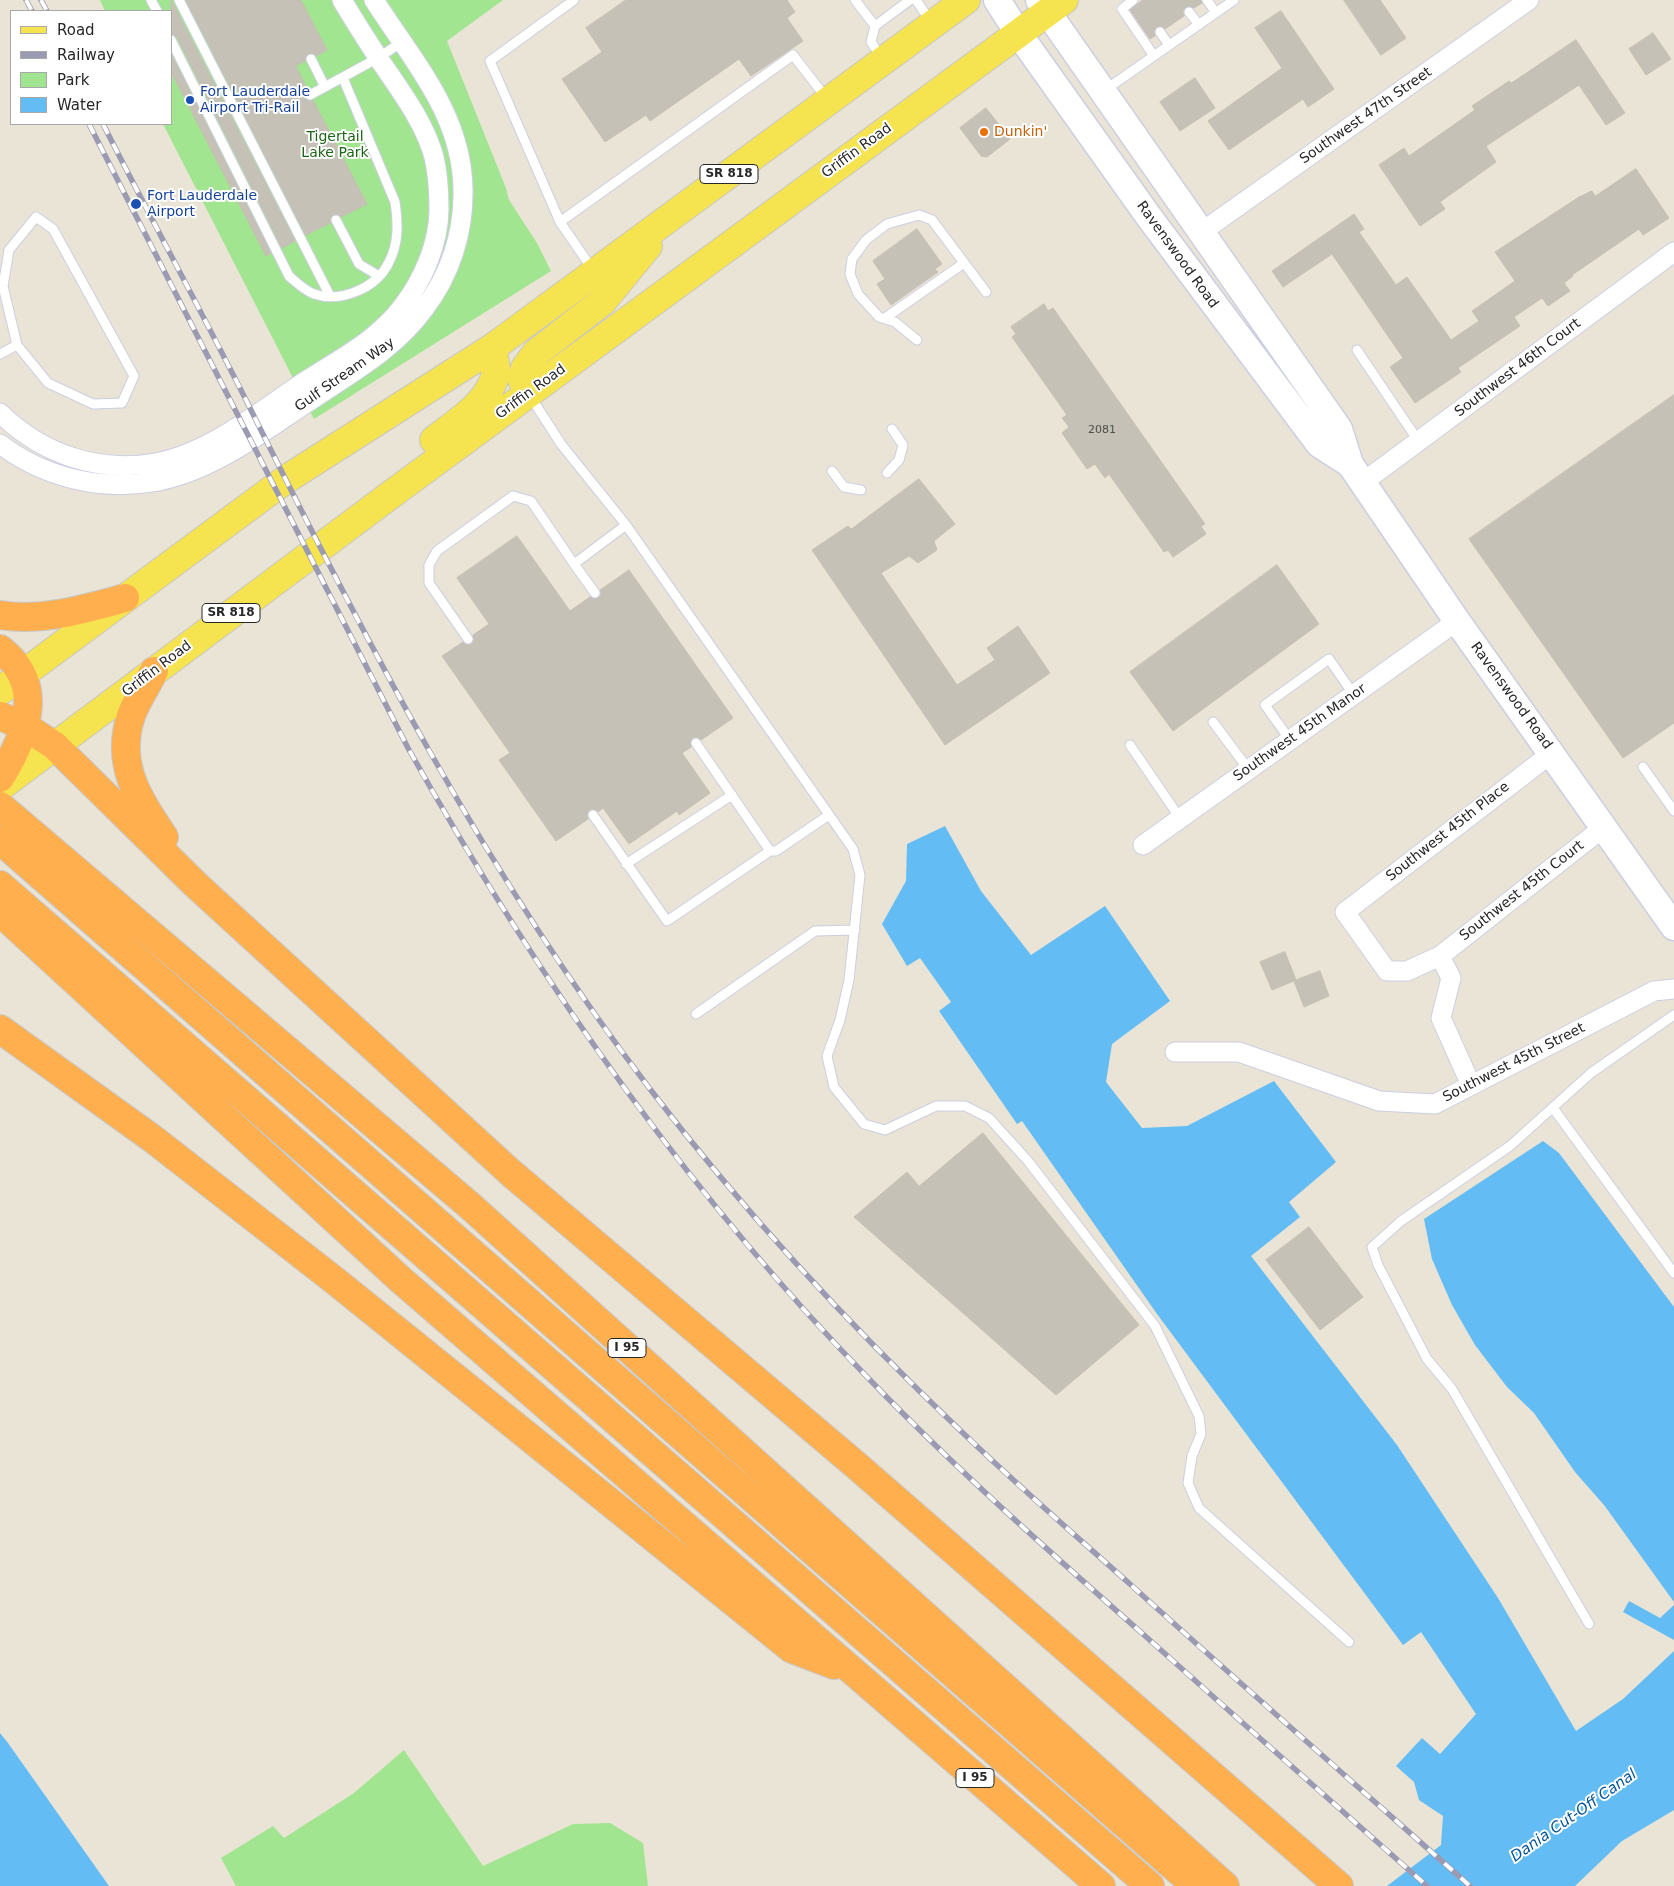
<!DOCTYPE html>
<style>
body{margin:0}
#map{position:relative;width:1674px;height:1886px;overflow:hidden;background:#eae4d7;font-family:"DejaVu Sans",sans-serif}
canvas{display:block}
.legend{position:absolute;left:10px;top:10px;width:162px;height:115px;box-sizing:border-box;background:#fff;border:1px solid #a9a9a9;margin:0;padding:6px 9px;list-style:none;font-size:15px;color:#272727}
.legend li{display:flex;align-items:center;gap:10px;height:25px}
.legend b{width:25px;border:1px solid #a9a9a9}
</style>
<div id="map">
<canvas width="1674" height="1886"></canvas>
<ul class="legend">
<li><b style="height:6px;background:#f6e350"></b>Road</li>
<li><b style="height:6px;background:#9a9ab2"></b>Railway</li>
<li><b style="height:14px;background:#a2e590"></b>Park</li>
<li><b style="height:14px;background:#63bcf3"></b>Water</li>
</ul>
</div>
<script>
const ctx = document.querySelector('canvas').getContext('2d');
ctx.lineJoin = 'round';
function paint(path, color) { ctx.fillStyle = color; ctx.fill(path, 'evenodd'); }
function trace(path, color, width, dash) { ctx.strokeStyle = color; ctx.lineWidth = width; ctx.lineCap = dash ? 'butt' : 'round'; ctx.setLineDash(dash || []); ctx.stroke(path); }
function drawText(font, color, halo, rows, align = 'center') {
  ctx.font = font + ' "DejaVu Sans",sans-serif'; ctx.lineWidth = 4; ctx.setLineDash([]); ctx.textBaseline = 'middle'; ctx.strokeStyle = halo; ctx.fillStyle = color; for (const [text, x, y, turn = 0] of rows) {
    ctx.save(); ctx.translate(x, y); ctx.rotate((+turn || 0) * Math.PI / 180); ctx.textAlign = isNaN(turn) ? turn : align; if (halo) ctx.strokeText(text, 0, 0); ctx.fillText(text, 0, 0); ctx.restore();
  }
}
paint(new Path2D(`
 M100 0H503L447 41 506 188 509 200 537 243 551 271 314 419 163 124H171V11H105Z
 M404 1750 483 1866 573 1824 610 1823 643 1843 648 1886H236L221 1858 273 1826 284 1838 354 1793Z`), '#a2e590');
paint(new Path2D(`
 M945 826 981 891 1031 955 1105 906 1170 1001 1112 1044 1106 1082 1142 1128 1187 1126 1274 1081 1336 1162 1289 1202 1300 1217 1251 1256 1397 1445 1498 1598 1576 1731 1623 1699 1674 1651V1810L1622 1841 1575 1886H1387L1441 1845 1443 1816 1419 1800 1414 1782 1396 1766 1422 1738 1440 1754 1476 1714 1421 1632 1403 1645 1157 1314 1022 1121 1017 1124 939 1011 951 1002 920 958 907 966 882 924 906 881 907 844Z
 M1543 1141 1559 1153 1674 1307V1602L1604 1505 1575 1472 1534 1413 1507 1387 1475 1345 1452 1305 1432 1259 1424 1219Z
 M1629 1601 1660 1618 1674 1605V1640L1623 1612Z
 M0 1733 8 1743 109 1886H0Z`), '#63bcf3');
const building = new Path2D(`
 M171 0 295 241 282 248 177 37 171 34Z
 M186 0H301L327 50 316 56 312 53 308 54 305 61 296 66 307 89 304 92V98L307 101 313 100 367 204 341 217 334 214 331 217 330 223 306 235Z
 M626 0H787L795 12 787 18 803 41 751 76 739 59 650 121 646 115 605 142 562 79 602 52 586 28Z
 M1143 0H1201L1202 3 1194 8 1186 7 1183 10 1184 16 1165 29 1160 26 1156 27 1155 36 1150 39 1130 10Z
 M1344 0H1380L1406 38 1381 55Z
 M1281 11 1334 89 1308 107 1303 99 1229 150 1208 121 1282 68 1255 28Z
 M1653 33 1671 59 1646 75 1629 49Z
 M1576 40 1625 113 1606 125 1579 85 1486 146 1496 162 1440 202 1445 209 1420 226 1379 165 1404 148 1409 156 1475 110 1472 106 1509 81 1511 83Z
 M171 54 271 253 266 256 171 72Z
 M1195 78 1215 108 1180 131 1160 102Z
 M986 108 1010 139 987 157 981 156 960 128Z
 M1636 169 1669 218 1643 235 1639 229 1572 275 1573 276 1564 283 1570 291 1548 306 1542 298 1514 317 1520 326 1458 368 1461 372 1415 403 1390 367 1403 358 1332 254 1283 287 1272 271 1354 214 1364 229 1359 232 1396 285 1407 277 1451 340 1479 321 1472 311 1515 281 1495 252 1579 197 1592 191 1595 196Z
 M917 229 942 264 935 269 938 272 891 305 877 284 885 279 873 261Z
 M1044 304 1048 311 1053 308 1205 524 1201 526 1206 534 1173 557 1168 550 1164 552 1109 474 1105 478 1095 464 1087 469 1062 433 1069 427 1062 418 1067 415 1012 337 1016 334 1011 327Z
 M1674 395V723L1623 758 1469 539Z
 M919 479 955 524 934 541 937 550 918 563 909 556 881 573 957 685 995 660 987 648 1018 626 1050 673 945 745 812 550 848 526 851 529Z
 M517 536 570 611 590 597 598 598 601 595 600 590 629 570 733 718 701 740 696 737 692 738 691 747 682 753 710 793 679 815 677 811 629 844 603 808 598 812 593 809 589 810 588 819 556 841 499 760 510 753 442 656 463 642 468 645 472 644 474 639 473 635 489 624 457 578Z
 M1277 565 1319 624 1173 731 1130 672Z
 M1285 952 1296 980 1272 990 1260 962Z
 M1320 971 1329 996 1304 1007 1294 981Z
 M983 1133 1139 1325 1056 1395 854 1217 907 1172 919 1186Z
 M1309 1227 1363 1297 1320 1330 1266 1260Z`);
paint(building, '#c5c1b7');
trace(building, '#c5c0b1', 1);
const lane = new Path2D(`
 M151 0 157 11
 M179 0 330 296
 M574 0 490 61 560 222 593 270
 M855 0 875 26 910 0
 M916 0 931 22
 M1133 0 1122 9 1154 56
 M1207 0 1216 13
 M1189 12 1199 25
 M875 26 871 42 882 58
 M1160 32 1169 45
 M171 40 289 276C297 283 304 290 314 294 341 303 377 288 389 262 399 243 398 223 395 202L343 78
 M311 59 325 87
 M1105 90 1234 0
 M310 95 378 58 402 42
 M36 217 53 229 134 376 122 403 93 404 48 383 17 345 3 286 9 250Z
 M336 220 359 264 379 276
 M560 222 793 55 827 99
 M885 318 964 263
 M917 340 895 322 879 317 858 294 850 274 852 259 866 240 887 224 919 215 932 220 986 292
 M1357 350 1419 442
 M0 354 17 345
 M530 396 561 444 626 525 853 849 860 875 849 980 840 1020 827 1056 834 1087 864 1124 885 1130 936 1106H965L989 1118 1028 1161 1155 1326 1199 1416 1201 1434 1192 1456 1188 1483 1199 1508 1349 1642
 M832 471 844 487 861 490
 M887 473 899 460 903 445 892 429
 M574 564 595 593
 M468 639 429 583V565L437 551 513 496 531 501 574 564 626 525
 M1213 722 1249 770
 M1290 740 1265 705 1329 659 1354 695
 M1130 745 1180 818
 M1643 767 1674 811
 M593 815 667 921 770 851 696 743
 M770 851H776L829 815
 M626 864 732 795
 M696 1014 815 931 855 930
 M1553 1108 1674 1273
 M1589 1624 1452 1389 1427 1359 1378 1265 1372 1247 1401 1221 1510 1146 1591 1073 1674 1015`);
const street = new Path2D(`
 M1203 231 1529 0
 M0 413C42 454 97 473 155 463 208 454 260 411 304 382 338 360 378 340 403 306 423 280 439 243 439 209 439 192 438 174 434 157 424 121 399 89 379 59 366 39 354 20 342 0
 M0 444C43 477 100 491 153 482 212 472 262 432 311 400 351 373 395 349 424 309 450 275 464 233 463 189 462 114 412 60 374 0
 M1362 483 1674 252
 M1143 845 1457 621
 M1440 956 1604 827
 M1175 1052H1239L1379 1101 1435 1104 1654 991 1674 989
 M1471 1085 1441 1018 1451 978 1440 956 1407 971H1387L1345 912 1552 753`);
const secondary = new Path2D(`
 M997 0 1018 33 1149 217 1319 444 1350 464
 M1039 0 1339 429 1350 464 1457 621 1674 927`);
const primary = new Path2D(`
 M528 394 522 379 525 368 536 353 602 302 648 246
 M434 440C456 423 492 401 496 371 496 364 493 355 492 348
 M0 691 285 480 492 348 966 0
 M0 787 389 496 1064 0`);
const highway = new Path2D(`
 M0 615C42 622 84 609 125 598
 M0 649C47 685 26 736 0 778
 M154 671C147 686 136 701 131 716 115 764 138 798 164 837
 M0 716 26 727 55 746 195 884 511 1173 857 1466 1339 1886
 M0 806 469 1205 1225 1886
 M0 840 1196 1886
 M0 885 1150 1886
 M0 912 401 1280 1101 1886
 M0 1029 153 1139 334 1280 792 1649 834 1665`);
trace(lane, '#cccee1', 11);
trace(street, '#cccee1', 21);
trace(secondary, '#cccee1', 29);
trace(primary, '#c7c7c7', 30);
trace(highway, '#c7c7c7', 30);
trace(lane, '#fff', 9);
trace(street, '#fff', 19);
trace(secondary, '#fff', 26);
trace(primary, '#f6e350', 28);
trace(highway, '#ffaf4d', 28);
const rail = new Path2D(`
 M26 0 32 11
 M41 0 47 11
 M89 124 408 748C536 977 688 1194 872 1382 958 1471 1051 1553 1144 1635 1238 1719 1333 1803 1427 1886
 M103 124C149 215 198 305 244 396 363 636 486 875 650 1089 744 1212 851 1327 963 1433 1017 1485 1075 1535 1131 1585 1243 1686 1357 1786 1470 1886`);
trace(rail, '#9a9ab2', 5.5);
trace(rail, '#fff', 4, [11]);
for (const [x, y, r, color] of [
 [190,100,5,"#1a4fb4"],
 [984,132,5,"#e8710a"],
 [136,204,6,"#1a4fb4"]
]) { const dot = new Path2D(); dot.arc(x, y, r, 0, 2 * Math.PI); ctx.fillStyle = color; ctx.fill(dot); trace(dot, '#fff', 2); }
drawText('11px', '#4e4e4b', null, [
 ["2081",1102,430]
]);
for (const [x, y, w] of [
 [729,174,58],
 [231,613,58],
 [627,1348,38],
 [975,1778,38]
]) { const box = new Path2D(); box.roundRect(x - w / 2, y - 9.5, w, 19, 4); ctx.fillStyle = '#fff'; ctx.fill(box); trace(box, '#272727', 1); }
drawText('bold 12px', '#272727', null, [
 ["SR 818",729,174],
 ["SR 818",231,613],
 ["I 95",627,1348],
 ["I 95",975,1778]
]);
drawText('14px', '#164399', '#fff', [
 ["Fort Lauderdale",200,92],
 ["Airport Tri-Rail",200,108],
 ["Fort Lauderdale",147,196],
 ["Airport",147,212]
], 'left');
drawText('14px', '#272727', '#fff', [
 ["Southwest 47th Street",1366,116,-35],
 ["Griffin Road",857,151,-36],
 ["Ravenswood Road",1177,255,54],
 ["Southwest 46th Court",1518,368,-37],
 ["Gulf Stream Way",345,375,-35],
 ["Griffin Road",531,392,-36],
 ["Griffin Road",157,669,-37],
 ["Ravenswood Road",1511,696,54],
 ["Southwest 45th Manor",1300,733,-35],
 ["Southwest 45th Place",1448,832,-38],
 ["Southwest 45th Court",1522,891,-38],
 ["Southwest 45th Street",1514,1063,-27]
]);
drawText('14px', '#c56008', '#fff', [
 ["Dunkin'",994,132]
], 'left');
drawText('14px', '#1c6516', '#fff', [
 ["Tigertail",335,137],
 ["Lake Park",335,153]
]);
drawText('italic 15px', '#07569a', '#fff', [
 ["Dania Cut-Off Canal",1574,1816,-35]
]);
</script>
